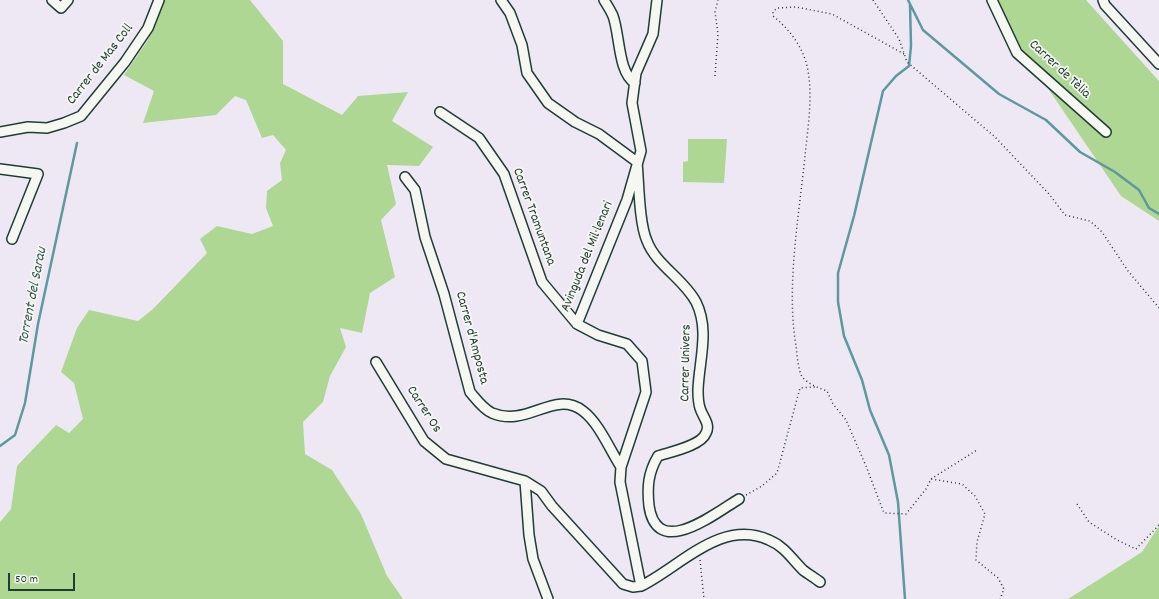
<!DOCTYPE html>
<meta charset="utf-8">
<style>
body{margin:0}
#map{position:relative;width:1159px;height:599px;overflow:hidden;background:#eee8f4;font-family:Dekko,sans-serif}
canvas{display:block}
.scale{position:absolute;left:8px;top:573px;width:67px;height:18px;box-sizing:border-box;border:2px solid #1f3d34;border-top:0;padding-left:5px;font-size:12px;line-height:14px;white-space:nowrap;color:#1f3d34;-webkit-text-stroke:3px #f6f6f2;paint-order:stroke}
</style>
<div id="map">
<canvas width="1159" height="599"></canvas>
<div class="scale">50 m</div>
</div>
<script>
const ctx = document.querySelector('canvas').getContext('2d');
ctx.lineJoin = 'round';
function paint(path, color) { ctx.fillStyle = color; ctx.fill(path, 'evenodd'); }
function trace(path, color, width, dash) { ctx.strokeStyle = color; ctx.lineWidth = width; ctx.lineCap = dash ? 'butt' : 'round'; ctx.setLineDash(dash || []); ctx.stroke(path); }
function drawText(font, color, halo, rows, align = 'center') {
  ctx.font = font + ' Dekko,sans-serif'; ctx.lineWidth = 3.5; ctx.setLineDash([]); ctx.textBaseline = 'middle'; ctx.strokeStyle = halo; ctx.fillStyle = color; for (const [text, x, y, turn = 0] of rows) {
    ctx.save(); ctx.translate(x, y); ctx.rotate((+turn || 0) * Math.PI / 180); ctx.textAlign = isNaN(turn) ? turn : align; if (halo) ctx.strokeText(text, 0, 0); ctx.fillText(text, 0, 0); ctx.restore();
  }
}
paint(new Path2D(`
 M163 0H250L283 41V84L342 115 358 96 408 92 392 121 433 147 419 166 387 165 396 204 381 220 395 277 370 293 362 333 340 328 346 347 330 376 323 402 303 422 305 454 332 470 361 514 387 576 403 599H0V522L11 509 17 466 56 425 69 433 83 419 74 383 61 372 77 328 89 310 138 321 153 309 207 253 200 239 217 226 252 234 273 226 266 208 267 191 282 180 280 163 286 150 273 135 262 138 246 100 235 96 216 115 143 123 154 91 124 75 148 40Z
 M988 0H1086L1159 81V221L1121 196Z
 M688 139H727L724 183 683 182V162L688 161Z
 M1159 526V599H1068L1142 552Z`), '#afd794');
trace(new Path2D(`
 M908 0 923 30 999 94 1046 120 1080 152 1115 172 1139 190 1149 208 1159 214
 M0 446 15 435 25 403 38 324 77 143
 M905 599 898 502 889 455 870 410 862 380 844 336 838 302V273L854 216 883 91 896 76 909 66 911 46 910 5`), '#5d999e', 2.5);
const street = new Path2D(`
 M52 0 61 8 68 0
 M501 0 510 13 522 45 527 73 548 103 575 122 599 134 637 162C639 183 639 223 647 241 656 265 684 279 696 302 710 330 699 361 698 390 698 395 698 402 700 408 702 416 711 424 706 433 701 446 670 452 658 456 648 473 647 487 649 506 657 560 714 514 739 499
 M604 0C607 5 611 11 613 16 620 35 618 73 635 83
 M992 0 1017 53 1106 132
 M1103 0 1105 5 1159 64
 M440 112 479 138 504 174 542 282 577 324
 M0 132 28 127 47 128 64 123 81 116 125 62 148 28 159 0
 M0 169 38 174 12 239
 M405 177 415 190 425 237 444 294 470 392C476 399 483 409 492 413 528 428 554 389 583 411 599 423 610 450 621 467
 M376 362 424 441 446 459 525 481
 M641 586C680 567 721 518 769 540 784 546 792 559 803 570 808 574 815 578 820 582
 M548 599 533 559 529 535 525 481 541 491 552 506 623 584 633 587 641 586 620 482 621 467 646 392 642 361 627 344 598 335 577 324 627 200 641 151 632 103 636 73 653 34 657 0`);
trace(street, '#1f3d34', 12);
trace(new Path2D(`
 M873 0 899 39 907 62 995 137 1049 194 1065 215 1090 221 1102 232 1128 271 1159 308
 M904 54 832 14 796 7 777 8 773 12V16C788 28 800 43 806 62 814 91 808 126 805 156 799 216 786 286 796 346 797 354 798 372 803 378 810 385 819 388 827 391L833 404 846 420 866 466 884 513 906 514 926 489 931 479 962 484 975 496 985 514 977 542 976 560 998 578 1004 589 1000 599
 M715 76 718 34 715 12 718 0
 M931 479 977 450
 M746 495 762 486 777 473 800 388 815 387
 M1077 504 1089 522 1117 540 1136 549 1159 525
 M700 560 704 599`), '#1f3d34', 1.5, [1, 3]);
trace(street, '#f6f6f2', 9);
drawText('14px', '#1f3d34', '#f6f6f2', [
 ["Carrer de Mas Coll",101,65,-52],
 ["Carrer de Tèlia",1059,70,43],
 ["Carrer Tramuntana",533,217,70],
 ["Avinguda del Mil·lenari",588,257,-68],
 ["Carrer d'Amposta",471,338,75],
 ["Carrer Univers",687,363,-89],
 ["Carrer Os",423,410,57]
]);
drawText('italic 15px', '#345c57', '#f6f6f2', [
 ["Torrent del Sarau",34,296,-79]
]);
</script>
